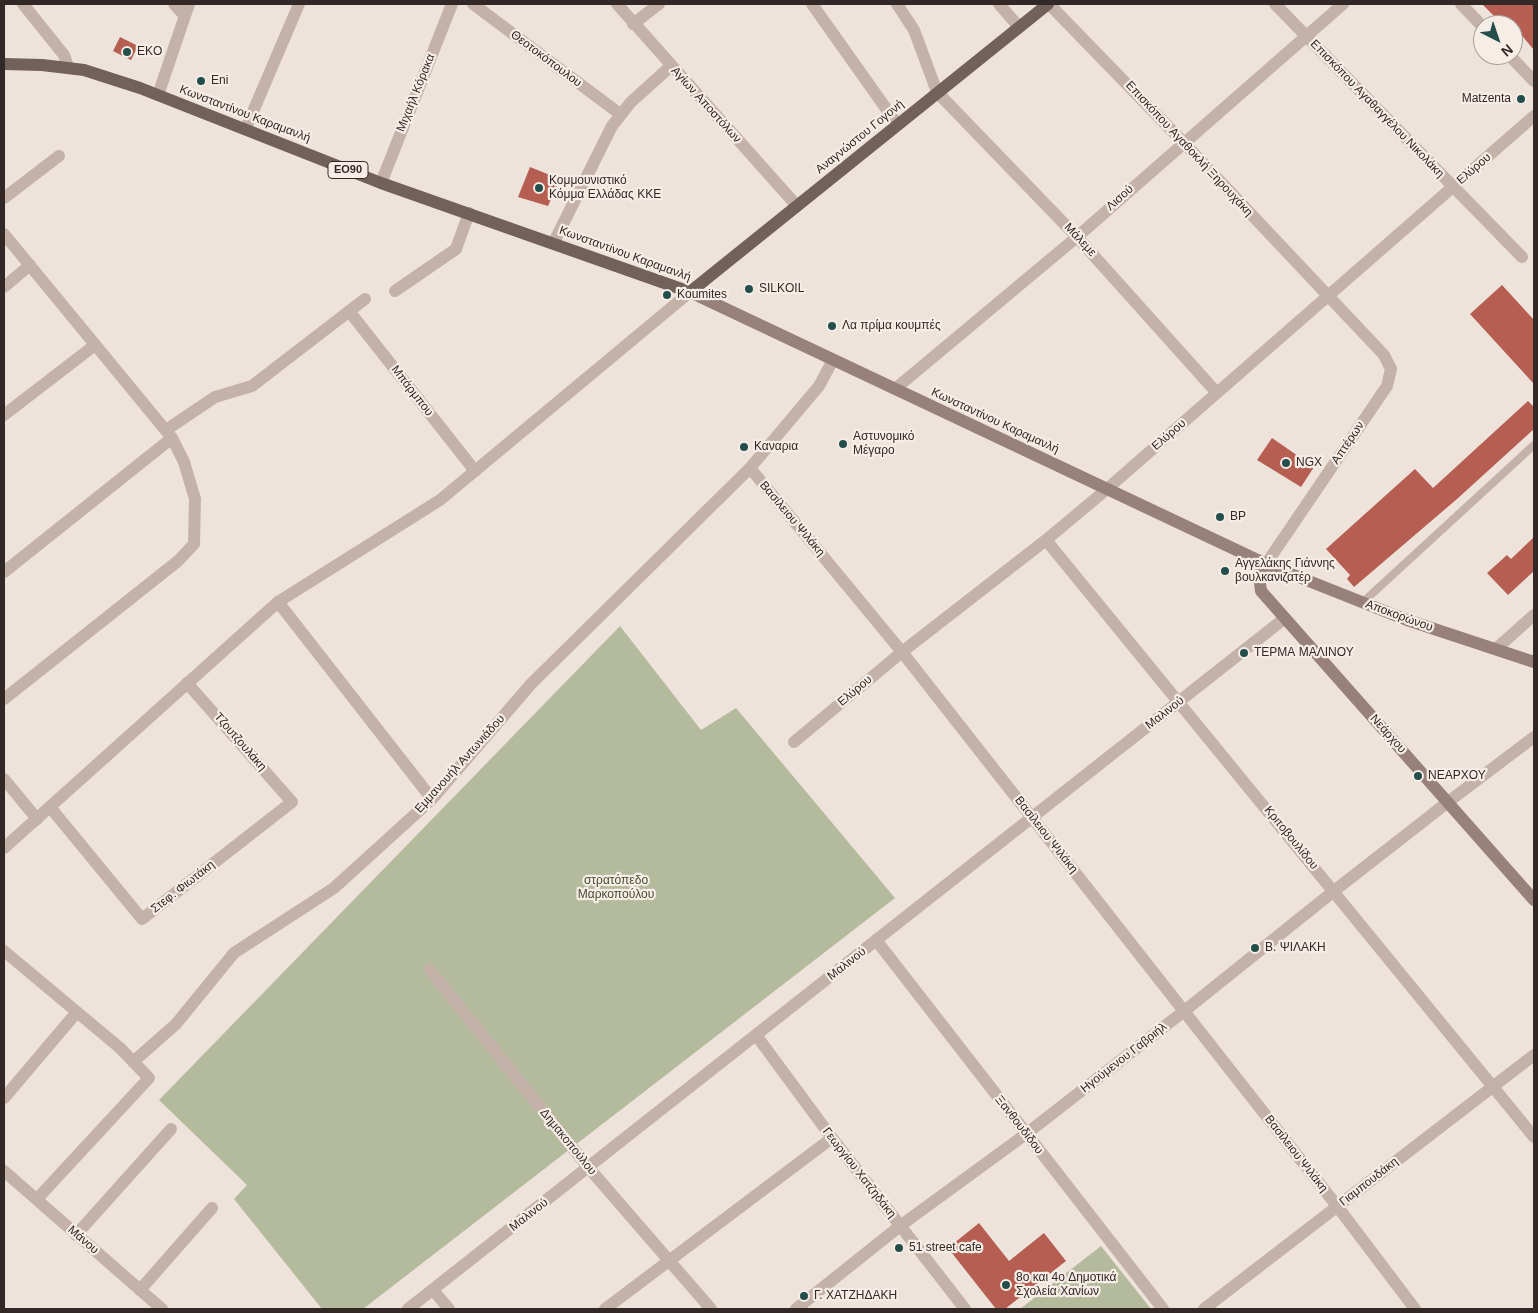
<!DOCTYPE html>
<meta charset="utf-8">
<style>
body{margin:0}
#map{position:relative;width:1538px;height:1313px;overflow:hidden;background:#eee3db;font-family:Arial,sans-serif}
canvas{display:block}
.frame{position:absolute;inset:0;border:5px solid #322927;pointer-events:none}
.north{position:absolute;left:1473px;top:15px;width:50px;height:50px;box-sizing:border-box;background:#f6ede6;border:1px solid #a89f9a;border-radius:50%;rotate:139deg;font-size:14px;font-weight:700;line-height:20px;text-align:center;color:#322927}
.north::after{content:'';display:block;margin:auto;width:18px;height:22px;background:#234e4c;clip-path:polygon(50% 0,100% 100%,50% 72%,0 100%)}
</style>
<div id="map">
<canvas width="1538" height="1313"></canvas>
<div class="frame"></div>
<div class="north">N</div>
</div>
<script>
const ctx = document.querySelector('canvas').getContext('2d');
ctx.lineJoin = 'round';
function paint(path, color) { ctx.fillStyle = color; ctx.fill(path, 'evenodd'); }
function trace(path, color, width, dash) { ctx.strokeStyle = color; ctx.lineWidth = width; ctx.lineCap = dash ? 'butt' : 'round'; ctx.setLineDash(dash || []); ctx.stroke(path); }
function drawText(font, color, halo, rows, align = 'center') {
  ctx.font = font + ' Arial,sans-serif'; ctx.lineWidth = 4.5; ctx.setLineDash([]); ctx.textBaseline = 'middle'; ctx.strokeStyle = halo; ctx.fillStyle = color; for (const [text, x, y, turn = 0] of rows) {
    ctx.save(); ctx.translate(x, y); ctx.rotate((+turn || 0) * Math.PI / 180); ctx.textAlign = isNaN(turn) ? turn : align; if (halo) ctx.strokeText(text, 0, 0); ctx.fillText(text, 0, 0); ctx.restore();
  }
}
paint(new Path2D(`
 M620 626 701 730 736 708 895 898 363 1309H322L234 1199 247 1185 159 1100Z
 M1101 1246 1151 1309H1020Z`), '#b4bb9d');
paint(new Path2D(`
 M1482 4H1534V50L1513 25H1503Z
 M120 37 138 46 131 60 113 51Z
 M530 167 560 179 548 206 518 197Z
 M1502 285 1534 320V384L1470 314Z
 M1528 401 1534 407V429L1457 499 1354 587 1347 579 1350 575 1326 549 1415 469 1433 488Z
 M1272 438 1314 467 1301 487 1257 460Z
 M1534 537V571L1508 595 1487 573 1507 555 1511 559Z
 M979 1223 1009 1261 1044 1233 1066 1261 1005 1309H996L948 1248Z`), '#b55e51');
trace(new Path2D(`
 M1362 603 1534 445`), '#c4b2a8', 8);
trace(new Path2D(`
 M23 4 64 55 68 67
 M174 4 185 16
 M473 4 620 114
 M812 4 897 124
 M897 4 914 30 937 92 1077 237 1217 393
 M999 4 1019 27
 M1049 4 1183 142 1384 355 1391 369 1387 386 1266 564
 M1275 4 1522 257
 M1461 4 1483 27
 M633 24 659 4
 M1509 55 1534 81
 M158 95 189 4
 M246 128 299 4
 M381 183 452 4
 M4 198 59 156
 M4 234 172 438 184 462 195 499 194 544 178 561 4 699
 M554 242 612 126 631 102 671 66
 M4 287 30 265
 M395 291 456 249 469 213
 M349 311 475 471
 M895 389 1077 237 1343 4
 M4 415 95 345
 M166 430 215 397 252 386 365 299
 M750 468 902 652 1337 1206 1415 1309
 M1046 540 1534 1137
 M4 572 172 438
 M278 602 432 799
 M1497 648 1534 615
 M794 742 902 652 1046 540 1107 489 1534 116
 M4 779 37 819
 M50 807 142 919 292 802 187 683
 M876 940 1163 1309
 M4 951 120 1048 149 1078 37 1199
 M430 970 588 1167 711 1309
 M756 1035 832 1138 965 1309
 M133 1062 176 1024 234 953 334 888 432 799 531 684 750 468 819 386 833 360
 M4 1098 77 1012
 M76 1235 171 1129
 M140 1290 212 1208
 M433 1290 449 1309
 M408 1309 1285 618
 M605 1309 832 1138
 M796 1309 900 1226 1026 1134 1183 1012 1334 891 1448 802
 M1204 1309 1534 1055`), '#c4b2a8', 12);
trace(new Path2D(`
 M617 4 797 206
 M1448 802 1534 737
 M4 848 278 602 440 500 690 292
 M4 1171 162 1309`), '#c4b2a8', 12);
trace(new Path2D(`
 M690 292 1266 564 1407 620 1534 662
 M1266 564 1259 575 1261 591 1534 900`), '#97817a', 12);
trace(new Path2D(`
 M4 64 42 65 84 70 140 88 381 183 690 292 1048 4`), '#72605a', 12);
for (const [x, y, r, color] of [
 [127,52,5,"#234e4c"],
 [201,81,5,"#234e4c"],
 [1521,99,5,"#234e4c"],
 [539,188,5,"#234e4c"],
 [749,289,5,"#234e4c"],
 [667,295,5,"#234e4c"],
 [832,326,5,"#234e4c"],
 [843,444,5,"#234e4c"],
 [744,447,5,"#234e4c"],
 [1286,463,5,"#234e4c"],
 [1220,517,5,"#234e4c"],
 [1225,571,5,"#234e4c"],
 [1244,653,5,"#234e4c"],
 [1418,776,5,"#234e4c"],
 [1255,948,5,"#234e4c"],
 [899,1248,5,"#234e4c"],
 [1006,1285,5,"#234e4c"],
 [804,1296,5,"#234e4c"]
]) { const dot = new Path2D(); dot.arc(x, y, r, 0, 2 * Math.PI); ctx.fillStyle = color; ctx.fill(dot); trace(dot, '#f6ede6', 2); }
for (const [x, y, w] of [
 [348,170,40]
]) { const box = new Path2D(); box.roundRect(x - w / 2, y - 8.5, w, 17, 4); ctx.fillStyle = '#f6ede6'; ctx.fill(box); trace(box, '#322927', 1); }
drawText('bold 11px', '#322927', null, [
 ["ΕΟ90",348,170]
]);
drawText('12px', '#322927', '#f6ede6', [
 ["EKO",137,52],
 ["Eni",211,81],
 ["Matzenta",1511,99,"right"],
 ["Κομμουνιστικό",549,181],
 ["Κόμμα Ελλάδας ΚΚΕ",549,195],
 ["SILKOIL",759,289],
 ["Koumites",677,295],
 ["Λα πρίμα κουμπές",842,326],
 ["Αστυνομικό",853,437],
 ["Μέγαρο",853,451],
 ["Καναρια",754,447],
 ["NGX",1296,463],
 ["BP",1230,517],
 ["Αγγελάκης Γιάννης",1235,564],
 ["βουλκανιζατέρ",1235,578],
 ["ΤΕΡΜΑ ΜΑΛΙΝΟΥ",1254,653],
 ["ΝΕΑΡΧΟΥ",1428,776],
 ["Β. ΨΙΛΑΚΗ",1265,948],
 ["51 street cafe",909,1248],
 ["8ο και 4ο Δημοτικά",1016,1278],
 ["Σχολεία Χανίων",1016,1292],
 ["Γ. ΧΑΤΖΗΔΑΚΗ",814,1296]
], 'left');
drawText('12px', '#322927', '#f6ede6', [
 ["Θεοτοκόπουλου",546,59,37],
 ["Μιχαήλ Κόρακα",416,93,-68],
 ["Αγίων Αποστόλων",706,105,48],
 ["Επισκόπου Αγαθαγγέλου Νικολάκη",1377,109,46],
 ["Κωνσταντίνου Καραμανλή",245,114,21],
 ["Αναγνώστου Γογονή",860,137,-39],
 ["Επισκόπου Αγαθοκλή Ξηρουχάκη",1189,149,47],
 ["Ελύρου",1474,169,-41],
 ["Λισού",1120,198,-42],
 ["Μάλεμε",1080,240,47],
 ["Κωνσταντίνου Καραμανλή",625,254,20],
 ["Μπάρμπου",412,391,52],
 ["Κωνσταντίνου Καραμανλή",995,421,25],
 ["Ελύρου",1169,435,-41],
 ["Απτέρων",1348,443,-56],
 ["Βασίλειου Ψιλάκη",792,519,50],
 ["Αποκορώνου",1399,616,20],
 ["Ελύρου",855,691,-40],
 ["Μαλινού",1165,713,-38],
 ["Νεάρχου",1388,734,48],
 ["Τζουτζουλάκη",240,742,49],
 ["Εμμανουήλ Αντωνιάδου",460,764,-48],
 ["Βασίλειου Ψιλάκη",1046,835,52],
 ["Κριτοβουλίδου",1291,838,51],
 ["Στεφ. Φιωτάκη",183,887,-38],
 ["Μαλινού",847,964,-38],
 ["Ηγούμενου Γαβριήλ",1124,1058,-38],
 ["Ξανθουδίδου",1019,1125,52],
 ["Δημακοπούλου",568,1142,51],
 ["Βασίλειου Ψιλάκη",1296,1154,52],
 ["Γεωργίου Χατζηδάκη",859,1173,52],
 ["Γιαμπουδάκη",1369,1182,-38],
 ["Μαλινού",529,1215,-38],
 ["Μάνου",83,1240,41]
]);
drawText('12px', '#454d2e', '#f6ede6', [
 ["στρατόπεδο",616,881],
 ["Μαρκοπούλου",616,895]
]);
</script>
